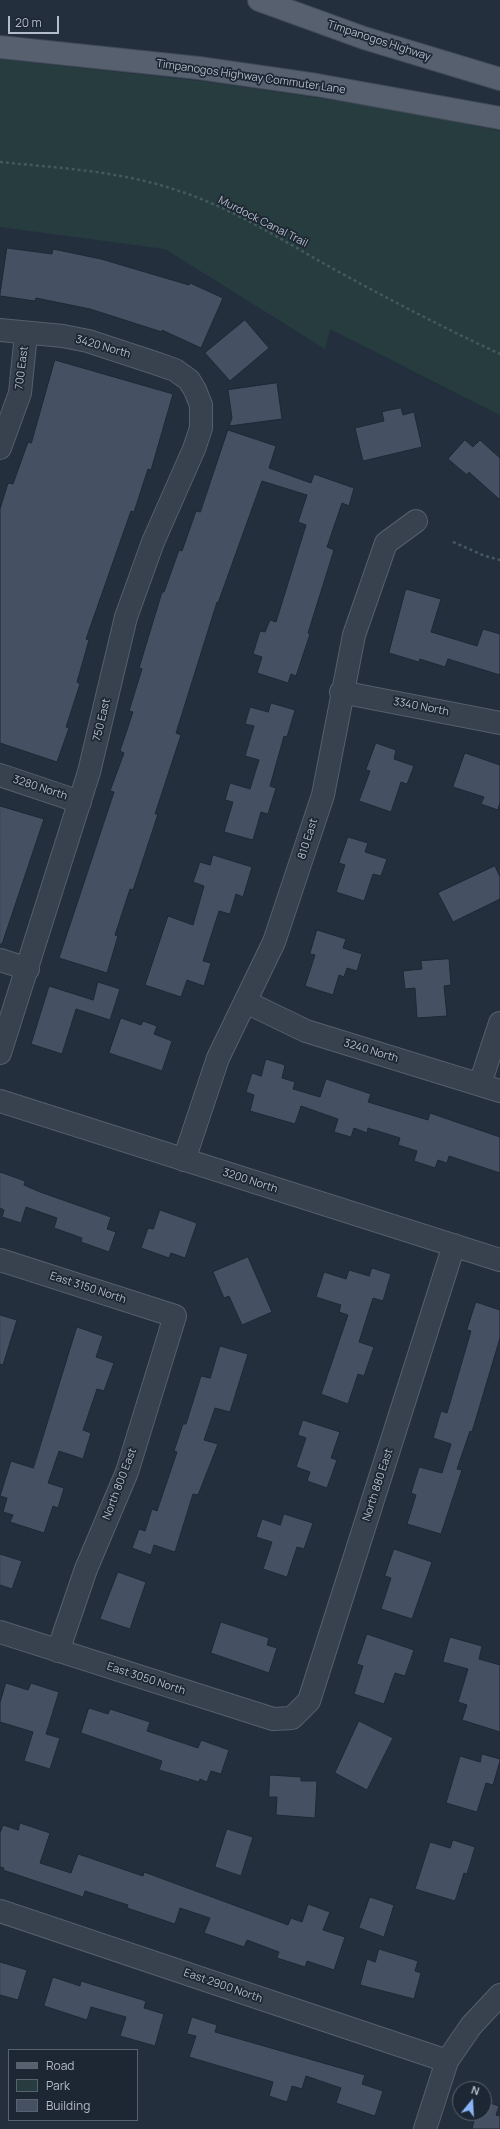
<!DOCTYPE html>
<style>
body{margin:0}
#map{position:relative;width:500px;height:2129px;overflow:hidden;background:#242f3e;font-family:Manrope,sans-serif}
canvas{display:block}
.legend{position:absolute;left:8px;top:2049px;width:130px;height:72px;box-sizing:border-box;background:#1d2633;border:1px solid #59626f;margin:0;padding:5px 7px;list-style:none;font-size:12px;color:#b4bcc9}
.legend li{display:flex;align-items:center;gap:8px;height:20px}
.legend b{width:20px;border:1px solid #59626f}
.north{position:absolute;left:452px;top:2081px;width:40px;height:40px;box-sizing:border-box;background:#1d2633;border:1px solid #59626f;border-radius:50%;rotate:18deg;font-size:11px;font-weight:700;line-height:16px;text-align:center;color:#b4bcc9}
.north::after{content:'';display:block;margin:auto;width:14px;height:18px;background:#8ab4f8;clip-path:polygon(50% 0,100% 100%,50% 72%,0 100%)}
.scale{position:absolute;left:8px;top:16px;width:51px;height:18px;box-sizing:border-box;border:2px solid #b4bcc9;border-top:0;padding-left:5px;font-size:12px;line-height:14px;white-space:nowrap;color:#b4bcc9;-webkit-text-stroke:3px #1d2633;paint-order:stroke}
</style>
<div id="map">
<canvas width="500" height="2129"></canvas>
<ul class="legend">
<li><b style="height:5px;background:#56606e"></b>Road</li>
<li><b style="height:11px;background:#263c3f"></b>Park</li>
<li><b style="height:11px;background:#455162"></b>Building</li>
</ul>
<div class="north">N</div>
<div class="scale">20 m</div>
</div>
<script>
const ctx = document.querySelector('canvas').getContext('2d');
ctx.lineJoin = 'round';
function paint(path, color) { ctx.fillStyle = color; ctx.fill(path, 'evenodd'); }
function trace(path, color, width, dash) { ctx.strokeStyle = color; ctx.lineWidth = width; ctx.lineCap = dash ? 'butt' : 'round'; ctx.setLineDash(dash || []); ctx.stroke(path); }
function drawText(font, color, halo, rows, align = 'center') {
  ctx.font = font + ' Manrope,sans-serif'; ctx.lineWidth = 3.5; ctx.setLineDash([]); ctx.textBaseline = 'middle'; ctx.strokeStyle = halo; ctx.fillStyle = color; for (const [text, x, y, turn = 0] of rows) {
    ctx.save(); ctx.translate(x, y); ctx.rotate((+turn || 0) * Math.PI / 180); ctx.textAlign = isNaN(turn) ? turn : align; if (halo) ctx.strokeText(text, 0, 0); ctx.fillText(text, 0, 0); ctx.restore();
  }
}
paint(new Path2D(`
 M0 59 209 82 393 109 500 131V415L330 329 325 349 165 249 0 227Z`), '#263c3f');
const building = new Path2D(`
 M7 248 52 254 53 249 101 259 189 285 190 283 223 298 201 348 162 330V332L90 309 36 298 35 301 0 296Z
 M245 320 269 348 230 381 205 353Z
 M55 360 173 394 151 470 148 469 134 512 131 511 86 639 89 640 77 682 80 684 66 727 69 728 57 762 0 743V509L8 483 13 484 28 442 31 443Z
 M277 383 282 419 229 426 232 418 228 390Z
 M401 408 403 415 414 412 422 447 363 461 355 428 384 421 382 412Z
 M228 430 276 446 269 468 311 483 314 474 354 488 349 506 342 503 327 547 334 550 308 633 310 634 296 676 291 674 288 683 257 673 262 657 253 654 260 631 265 632 270 620 276 622 306 525 298 522 307 495 262 481 218 603 217 602 176 733 181 735 155 814H158L133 890 130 889 115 935 118 936 107 973 59 958 114 792 110 791 124 753 120 751 133 712 129 711 142 669 139 668 162 592H164L179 550 182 551 196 511 200 512Z
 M465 440 473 447 480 440 500 458V500L469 472 467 475 448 459Z
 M406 589 441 599 431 632 477 646 483 629 500 634V675L448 659 445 667 420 659 419 662 389 653Z
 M271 703 295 710 287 737 284 736 270 786 276 788 268 814 261 812 253 840 224 832 233 802 225 800 230 783 250 789 259 760 245 756 254 726 245 724 250 707 268 712Z
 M376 743 396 750 394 759 414 766 407 784 401 782 391 812 359 801 370 771 366 770Z
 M465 753 500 765V802L498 810 481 804 484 797 453 787Z
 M0 806 44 819 2 944H0Z
 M348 837 368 843 365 852 387 859 381 876 373 874 364 901 336 892 345 865 339 863Z
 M213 855 252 867 243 897 236 894 230 914 219 911 203 961 211 963 204 986 187 980 181 997 145 985 168 916 193 925 204 886 193 882 200 862 210 865Z
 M495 866 500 877V899L453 922 438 893Z
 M317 930 346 939 343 948 362 954 357 971 347 968 344 977 339 975 333 995 305 986 315 955 310 954Z
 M449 959 451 985 444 986 447 1016 417 1018 415 988 405 989 403 971 422 969 421 961Z
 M98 982 120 989 110 1020 76 1009 62 1054 31 1044 49 986 93 1000Z
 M121 1018 141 1025 143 1021 157 1026 154 1034 172 1041 162 1071 109 1053Z
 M266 1059 285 1065 282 1078 295 1082 293 1089 320 1097 326 1079 371 1094 368 1102 428 1120 430 1113 500 1137V1173L449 1156 447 1163 438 1160 435 1168 414 1161 417 1151 398 1145 400 1138 368 1128 367 1133 354 1128 351 1137 334 1132 338 1119 301 1106 295 1124 250 1111 254 1095 246 1092 252 1073 261 1076Z
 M0 1172 25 1181 24 1185 40 1192 111 1217 107 1229 116 1232 109 1252 81 1242 82 1238 54 1228 57 1218 26 1207 21 1223 2 1217 4 1210 0 1208Z
 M160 1210 197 1223 185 1258 171 1253 169 1258 141 1248 148 1228 153 1229Z
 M248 1257 272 1312 242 1325 229 1296 224 1298 213 1272Z
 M372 1268 391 1274 383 1301 373 1298 359 1342 374 1347 364 1376 358 1374 348 1404 321 1394 348 1315 339 1312 341 1305 316 1297 324 1272 346 1279 349 1270 369 1276Z
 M476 1302 500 1310V1338L472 1432 470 1431 457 1469 462 1470 441 1534 407 1524 416 1495 411 1493 419 1467 442 1473 451 1444 433 1438 441 1411 447 1413 471 1331 467 1330Z
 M0 1315 17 1320 3 1365 0 1364Z
 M77 1327 103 1336 96 1357 114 1363 104 1391 97 1389 83 1430 91 1433 83 1459 59 1451 48 1483 64 1488 58 1508 53 1506 44 1533 10 1522 13 1515 3 1512 7 1498 0 1496 11 1461 33 1468Z
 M220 1346 248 1354 230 1412 215 1408 204 1440 218 1444 198 1495 193 1494 175 1552 154 1545 151 1555 132 1548 139 1529 145 1531 152 1509 157 1511 177 1452 174 1451 183 1424H186L201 1376 210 1378Z
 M303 1420 340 1432 331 1458 337 1460 327 1488 307 1481 310 1472 296 1467 306 1438 298 1435Z
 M284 1514 313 1523 304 1549 297 1547 287 1577 263 1569 272 1542 256 1537 262 1519 280 1525Z
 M394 1549 432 1562 412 1619 381 1609 391 1578 385 1576Z
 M0 1554 22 1561 12 1589 0 1585Z
 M118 1572 146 1582 130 1629 100 1619Z
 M221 1622 269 1638 267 1645 277 1648 269 1673 211 1653Z
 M367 1634 414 1650 405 1676 395 1673 384 1704 354 1694 363 1666 357 1664Z
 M450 1637 482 1646 479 1659 500 1665V1732L462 1720 467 1705 458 1702 468 1669 443 1662Z
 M6 1683 28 1690 31 1683 59 1692 46 1734 60 1738 50 1769 24 1761 33 1732 0 1722V1703Z
 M89 1708 108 1714 110 1709 150 1722 147 1731 198 1748 201 1740 229 1750 221 1774 211 1771 207 1782 200 1779 199 1782 159 1770 162 1761 81 1733Z
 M359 1721 393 1738 367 1790 335 1773Z
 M482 1754 500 1759V1761L493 1785 486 1783 477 1812 446 1803 460 1756 480 1762Z
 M270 1775 301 1777V1781H317L315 1818 276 1815 277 1797H269Z
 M20 1823 50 1833 40 1863 71 1873 78 1854 143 1876 144 1872 288 1925 291 1918 302 1922 308 1904 330 1912 323 1930 345 1937 334 1970 307 1961 305 1967 277 1958 279 1952 247 1940 244 1947 204 1933 210 1918 180 1908 175 1924 127 1908 128 1905 85 1891 83 1897 3 1870 4 1868 0 1867V1833L3 1825 18 1830Z
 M227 1829 253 1837 241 1876 215 1867Z
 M453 1840 475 1847 467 1874 464 1873 455 1901 415 1889 430 1842 450 1848Z
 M370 1897 394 1905 384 1937 359 1928Z
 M379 1949 418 1961 415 1971 421 1973 414 1999 360 1985 367 1959 375 1962Z
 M0 1962 27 1970 18 2000 0 1995Z
 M53 1977 80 1986 81 1981 146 2001 144 2008 164 2014 155 2046 120 2036 126 2017 91 2007 87 2020 44 2006Z
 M192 2017 217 2025 215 2032 365 2075 362 2084 383 2091 375 2116 336 2103 341 2088 306 2076 302 2089 292 2086 287 2102 269 2096 273 2082 189 2057 196 2036 187 2034Z
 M484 2101 499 2106 496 2115 500 2116V2129H472L476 2113H484Z`);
paint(building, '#455162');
trace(building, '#1f2835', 1);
const minor = new Path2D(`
 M0 330 63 336 88 341 155 363 175 370 189 380 195 390 201 405V428L194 449 153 542 126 617 89 772 0 1053
 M0 448 20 393 26 334
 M341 692 500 723
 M0 775 80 802
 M0 960 28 969
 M246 1002 306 1031 500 1091
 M480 1084 500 1023
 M0 1101 500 1260
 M184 1160 218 1058 274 942 323 795 354 635 386 543 416 521
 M0 1260 175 1316 127 1472 86 1569 58 1651
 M0 1632 273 1719 292 1718 309 1701 454 1245
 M0 1911 447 2061
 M425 2129 447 2061 471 2026 500 1995`);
const major = new Path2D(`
 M259 0 364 38 500 79
 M0 47 199 68 317 85 500 118`);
trace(minor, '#565f6c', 24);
trace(major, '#414a57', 24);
trace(new Path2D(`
 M0 162C59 168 122 171 179 191 232 208 282 240 330 267 386 298 442 327 500 354
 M453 542 485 556 500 560`), '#44595c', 2.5, [3, 3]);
trace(minor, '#38414e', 22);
trace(major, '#56606e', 22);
drawText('11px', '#b4bcc9', '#1d2633', [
 ["Timpanogos Highway",379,41,18],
 ["Timpanogos Highway Commuter Lane",251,77,8],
 ["Murdock Canal Trail",263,222,27],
 ["3420 North",103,347,16],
 ["700 East",22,368,-83],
 ["3340 North",421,707,11],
 ["750 East",102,720,-77],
 ["3280 North",40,788,18],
 ["810 East",308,839,-72],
 ["3240 North",371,1051,17],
 ["3200 North",250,1181,18],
 ["East 3150 North",88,1288,18],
 ["North 800 East",120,1484,-69],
 ["North 880 East",378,1485,-72],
 ["East 3050 North",146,1679,18],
 ["East 2900 North",223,1986,19]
]);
</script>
